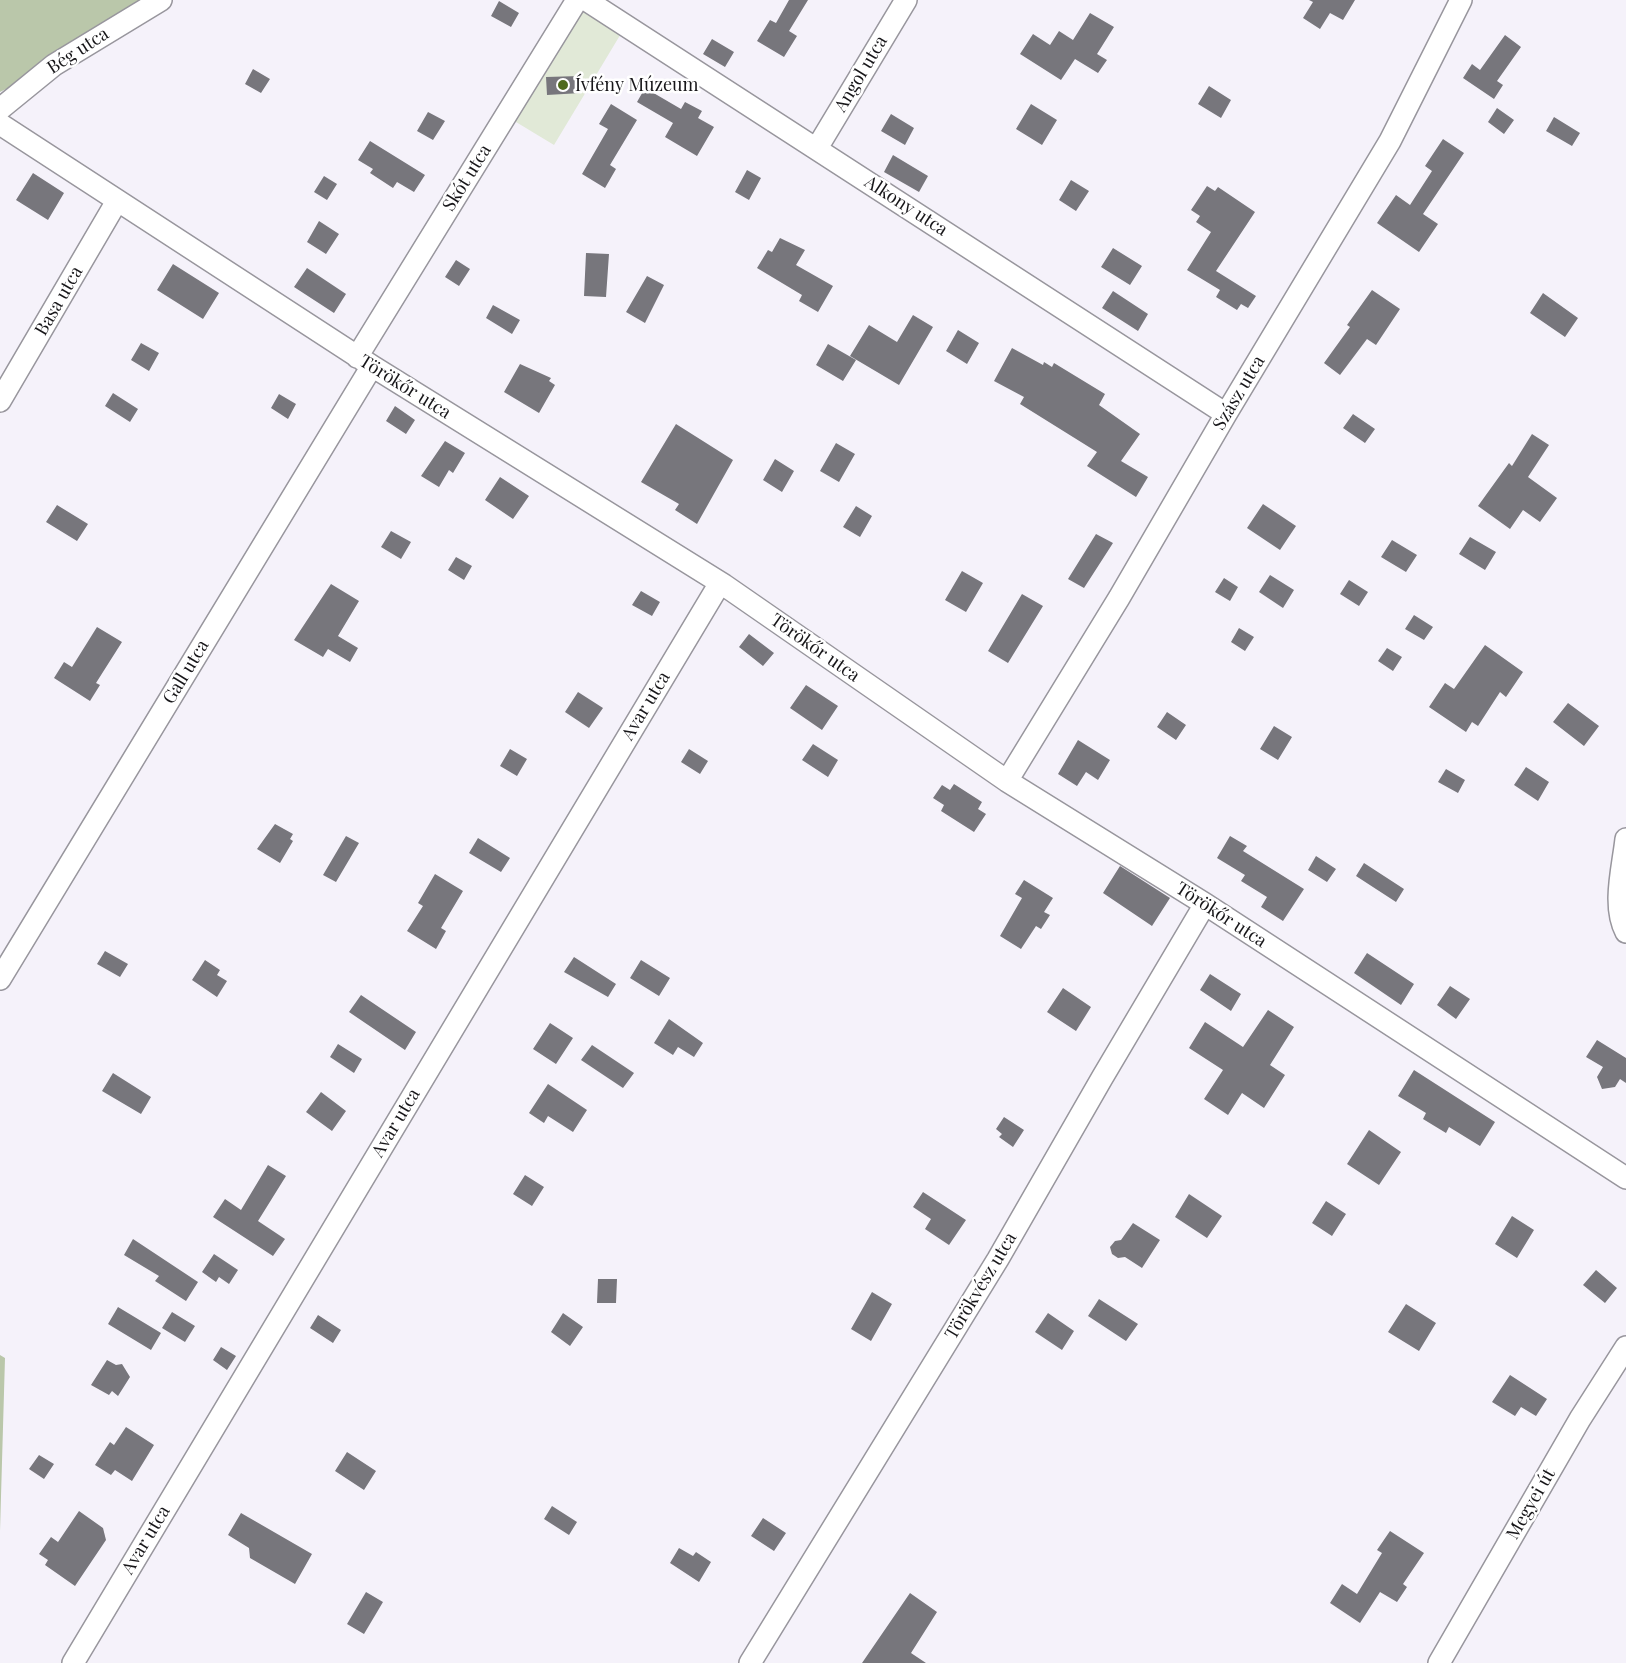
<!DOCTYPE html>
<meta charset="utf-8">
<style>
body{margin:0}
canvas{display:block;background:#f5f2fa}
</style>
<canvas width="1626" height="1663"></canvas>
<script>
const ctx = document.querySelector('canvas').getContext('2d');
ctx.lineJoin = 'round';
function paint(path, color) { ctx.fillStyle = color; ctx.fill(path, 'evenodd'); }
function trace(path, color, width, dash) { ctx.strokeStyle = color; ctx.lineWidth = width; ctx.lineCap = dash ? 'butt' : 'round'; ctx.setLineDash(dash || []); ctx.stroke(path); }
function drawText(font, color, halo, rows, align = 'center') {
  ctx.font = font + ' "Playfair Display",serif'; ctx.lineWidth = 5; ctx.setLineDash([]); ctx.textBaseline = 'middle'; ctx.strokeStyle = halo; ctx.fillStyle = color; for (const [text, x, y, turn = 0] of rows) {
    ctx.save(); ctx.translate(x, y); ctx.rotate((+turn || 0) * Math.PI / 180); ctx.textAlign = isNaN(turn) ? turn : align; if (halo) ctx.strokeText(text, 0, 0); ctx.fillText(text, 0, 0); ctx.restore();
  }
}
paint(new Path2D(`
 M586 9 622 32 554 145 511 119 578 12Z`), '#e1e9d7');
paint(new Path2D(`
 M0 0H161L54 65 0 92Z
 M0 1355 5 1358 0 1531Z`), '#bac7aa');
paint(new Path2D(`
 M789 0H808L789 31 797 36 784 57 757 41 770 20 776 23Z
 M1309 0H1355L1343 20 1330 13 1320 29 1303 18 1313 2Z
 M499 1 519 13 511 27 491 16Z
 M1090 13 1114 27 1097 54 1107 60 1098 73 1075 59 1061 80 1020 54 1033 34 1050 45 1059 31 1073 40Z
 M1505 35 1521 47 1497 81 1503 85 1494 99 1463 78 1472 64 1480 70Z
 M712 39 734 52 725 67 703 54Z
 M253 69 270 79 261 93 245 84Z
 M580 76 581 93 547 95 546 77Z
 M1209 86 1231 100 1221 118 1198 104Z
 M645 88 681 109 685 102 702 111 698 118 714 127 697 156 665 137 673 123 637 102Z
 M611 104 637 120 610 165 616 169 605 188 582 174 608 129 599 124Z
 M1031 104 1057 120 1042 145 1016 129Z
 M1497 108 1514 120 1504 134 1488 122Z
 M428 112 445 121 433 140 417 131Z
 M891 114 914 128 905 145 881 131Z
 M1554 117 1580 133 1572 146 1546 131Z
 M1443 139 1464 153 1423 214 1438 224 1419 252 1377 223 1396 195 1410 205 1432 171 1425 166Z
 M370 141 425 175 414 192 397 182 393 188 370 173 373 169 358 160Z
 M893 155 928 176 919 192 884 172Z
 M747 170 761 178 749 200 735 192Z
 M33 173 64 193 48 220 16 200Z
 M324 176 337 184 327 200 314 192Z
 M1071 180 1089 191 1076 211 1059 200Z
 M1207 186 1215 191 1218 187 1255 212 1216 271 1256 296 1248 308 1241 304 1237 310 1216 297 1220 290 1187 270 1211 232 1196 222 1200 216 1191 210Z
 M319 221 339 234 326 254 307 242Z
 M780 238 805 250 796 265 833 286 818 312 799 301 802 295 757 268 768 250 772 252Z
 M1113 248 1142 266 1130 285 1101 267Z
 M586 253 609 254 606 297 584 296Z
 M456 260 470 269 459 286 445 277Z
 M173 264 219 293 203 319 157 290Z
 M307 268 346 294 334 313 294 287Z
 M647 276 664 285 645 323 626 312Z
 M1372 290 1400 309 1376 345 1367 339 1340 375 1324 363 1350 327 1347 325Z
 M1113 291 1148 314 1138 331 1102 308Z
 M1543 293 1578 318 1565 337 1530 313Z
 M493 305 520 320 512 334 486 318Z
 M913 315 933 327 899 385 850 356 869 325 897 342Z
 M958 330 979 343 967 364 946 351Z
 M141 343 159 353 149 371 131 360Z
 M828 344 856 360 843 381 816 365Z
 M1012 348 1043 365 1044 362 1052 367 1054 363 1105 394 1099 405 1140 434 1121 461 1148 477 1136 497 1087 466 1097 452 1020 404 1024 397 994 381Z
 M520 364 551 378 549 381 555 385 539 413 504 392Z
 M113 393 138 409 130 422 105 406Z
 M279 394 296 404 288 419 271 408Z
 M395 406 415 420 406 434 386 421Z
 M1353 414 1375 429 1365 443 1343 428Z
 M676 424 733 460 697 524 675 510 679 504 641 482Z
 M1532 434 1549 445 1528 477 1557 498 1540 522 1523 510 1510 529 1478 506 1509 463 1512 466Z
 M445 441 465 453 453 473 449 470 439 487 421 476Z
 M836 443 855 454 839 482 820 471Z
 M775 459 794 471 782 492 763 480Z
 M500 477 529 496 513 519 485 500Z
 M1263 504 1296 526 1280 550 1247 528Z
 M57 505 88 524 77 541 46 522Z
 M856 506 872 516 860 537 843 527Z
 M391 531 411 542 401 559 381 547Z
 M1096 534 1113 543 1084 588 1068 579Z
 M1470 537 1496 552 1485 570 1459 554Z
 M1392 540 1417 555 1406 572 1381 557Z
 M456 557 472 566 464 580 448 570Z
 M962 571 983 583 966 612 945 600Z
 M1270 575 1294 590 1283 608 1259 592Z
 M1224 578 1238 587 1230 601 1215 592Z
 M1349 580 1368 592 1359 606 1340 594Z
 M331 584 359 601 338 636 358 648 350 662 328 649 323 657 294 640Z
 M641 591 660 602 652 616 632 605Z
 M1022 594 1043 606 1008 663 988 651Z
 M1414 615 1433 627 1424 640 1405 629Z
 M97 627 122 642 96 683 100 685 90 701 54 678 64 662 72 667Z
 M1239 628 1254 637 1245 651 1231 642Z
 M749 634 774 653 763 666 739 647Z
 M1485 645 1523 672 1506 697 1500 692 1478 726 1472 722 1466 732 1429 707 1445 683 1454 689Z
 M1387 648 1402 657 1393 671 1378 661Z
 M806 685 838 706 822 730 790 708Z
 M578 692 603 708 589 728 565 712Z
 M1568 703 1599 726 1584 746 1553 722Z
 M1167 712 1186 725 1176 740 1157 727Z
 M1274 726 1292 737 1278 760 1260 749Z
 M1078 740 1110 760 1098 780 1086 772 1077 786 1058 774Z
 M813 744 838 760 828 777 802 760Z
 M510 749 527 759 517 776 500 766Z
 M689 749 708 761 700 774 681 762Z
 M1526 767 1549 782 1538 801 1514 785Z
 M1446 769 1465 780 1458 793 1438 782Z
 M954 784 982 802 978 809 986 814 974 832 941 811 944 805 933 798 942 785 950 790Z
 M275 824 293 834 290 839 293 841 280 863 257 849Z
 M346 836 359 843 336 882 323 875Z
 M1230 836 1247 846 1243 851 1304 889 1283 921 1261 907 1267 897 1241 881 1245 875 1217 858Z
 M478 838 510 858 501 872 469 853Z
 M1316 856 1336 869 1327 882 1308 870Z
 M1364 863 1404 889 1396 902 1356 876Z
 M1120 866 1170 898 1152 926 1103 893Z
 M435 874 463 891 441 928 446 931 436 949 407 931 423 906 418 903Z
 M1024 880 1053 898 1044 912 1050 915 1041 929 1036 926 1021 949 1000 936 1022 898 1015 894Z
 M105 951 128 964 120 977 97 964Z
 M1367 953 1414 984 1401 1005 1354 973Z
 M574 957 616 984 608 997 564 972Z
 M205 960 220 970 217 975 227 981 217 997 192 980Z
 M641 960 670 978 659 996 630 978Z
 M1210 974 1241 994 1231 1011 1200 990Z
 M1450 986 1470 999 1456 1019 1437 1005Z
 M1063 988 1091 1007 1076 1031 1047 1012Z
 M361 995 416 1032 405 1050 349 1012Z
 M1268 1010 1294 1027 1270 1065 1285 1075 1264 1108 1242 1093 1228 1115 1204 1099 1223 1070 1189 1048 1205 1022 1243 1047Z
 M669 1019 703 1043 694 1057 678 1047 673 1055 654 1043Z
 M550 1023 573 1038 556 1064 533 1049Z
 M1597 1040 1626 1058V1083L1620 1079 1615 1087 1602 1089 1597 1077 1603 1067 1586 1057Z
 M338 1044 362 1059 354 1073 330 1057Z
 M592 1045 634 1073 623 1088 581 1060Z
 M1414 1070 1495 1122 1480 1146 1449 1127 1446 1133 1423 1119 1426 1113 1398 1096Z
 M113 1073 151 1097 141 1114 102 1091Z
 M548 1084 587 1110 573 1132 548 1116 544 1123 529 1113Z
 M321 1092 346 1111 332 1131 306 1112Z
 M1004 1117 1024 1130 1013 1147 999 1137 1002 1134 996 1129Z
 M1369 1130 1401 1152 1379 1185 1347 1164Z
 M268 1165 286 1176 258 1221 285 1239 273 1256 213 1217 225 1199 241 1210Z
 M525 1175 544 1187 532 1206 513 1194Z
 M923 1192 966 1220 949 1245 925 1229 931 1219 913 1207Z
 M1189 1194 1222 1216 1207 1238 1175 1217Z
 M1326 1201 1346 1214 1332 1236 1312 1223Z
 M1512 1216 1534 1230 1517 1258 1495 1244Z
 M1133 1223 1160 1240 1142 1268 1125 1257 1118 1258 1112 1254 1110 1247 1115 1241 1121 1240Z
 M133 1239 198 1282 186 1301 155 1281 159 1276 124 1255Z
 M214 1254 238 1270 229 1284 219 1277 216 1282 202 1272Z
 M1596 1270 1617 1288 1605 1303 1583 1285Z
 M598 1279H617L616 1303H597Z
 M872 1292 892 1304 871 1341 851 1329Z
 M1099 1299 1138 1324 1126 1341 1088 1316Z
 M1406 1304 1436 1323 1419 1351 1388 1332Z
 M118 1307 161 1333 151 1350 108 1324Z
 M172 1312 195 1326 185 1342 162 1328Z
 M563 1313 583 1327 570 1346 551 1332Z
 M1048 1313 1074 1331 1062 1350 1035 1332Z
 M318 1315 341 1330 333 1343 310 1328Z
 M221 1347 236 1356 227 1370 213 1360Z
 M107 1360 116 1365 122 1364 130 1377 118 1396 112 1391 109 1395 91 1385Z
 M1510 1375 1547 1399 1536 1416 1521 1407 1515 1416 1492 1402Z
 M126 1427 154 1445 132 1481 115 1470 111 1475 95 1465 110 1442 114 1445Z
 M347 1452 376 1471 364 1490 335 1471Z
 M39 1455 54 1464 44 1479 29 1469Z
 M552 1506 577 1522 569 1535 544 1519Z
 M79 1511 103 1528 106 1540 75 1586 45 1565 48 1560 39 1554 51 1537 58 1542Z
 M241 1513 312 1554 295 1584 250 1558 249 1548 228 1535Z
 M763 1518 786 1533 774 1551 751 1536Z
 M1390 1531 1424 1553 1403 1584 1407 1587 1397 1602 1380 1592 1360 1623 1330 1603 1342 1584 1357 1594 1382 1553 1377 1550Z
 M679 1548 693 1556 696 1552 711 1562 699 1582 670 1563Z
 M366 1592 383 1602 364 1634 347 1624Z
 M910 1593 937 1612 911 1653 926 1663H862Z`), '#77767c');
const street = new Path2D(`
 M586 0 1226 414
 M0 109 54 65 161 0
 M0 124 372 366 724 585 1007 781 1205 904 1626 1178
 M817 148 906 0
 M357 357 577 0
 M0 401 117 201
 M1007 781 1119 598 1226 414 1390 141 1461 0
 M1626 839C1623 867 1612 906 1626 932
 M0 979 372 366
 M73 1663 720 583
 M750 1663 998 1259 1102 1078 1205 904
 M1439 1663 1580 1419 1626 1347`);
trace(street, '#98969d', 24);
trace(street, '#fff', 21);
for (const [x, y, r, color] of [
 [563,85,6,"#4e691c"]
]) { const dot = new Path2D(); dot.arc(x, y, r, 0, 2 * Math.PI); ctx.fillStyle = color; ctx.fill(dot); trace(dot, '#fff', 2); }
drawText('18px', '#171619', '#fff', [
 ["Bég utca",78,51,-33],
 ["Angol utca",861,74,-59],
 ["Skót utca",467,178,-58],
 ["Alkony utca",906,206,33],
 ["Basa utca",59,301,-60],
 ["Törökőr utca",405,387,32],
 ["Szász utca",1239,393,-59],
 ["Törökőr utca",815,648,35],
 ["Gall utca",186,672,-59],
 ["Avar utca",646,706,-59],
 ["Törökőr utca",1221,915,33],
 ["Avar utca",396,1123,-59],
 ["Törökvész utca",981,1286,-59],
 ["Megyei út",1531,1504,-60],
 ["Avar utca",146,1540,-59]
]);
drawText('18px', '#171619', '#fff', [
 ["Ívfény Múzeum",575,85]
], 'left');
</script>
